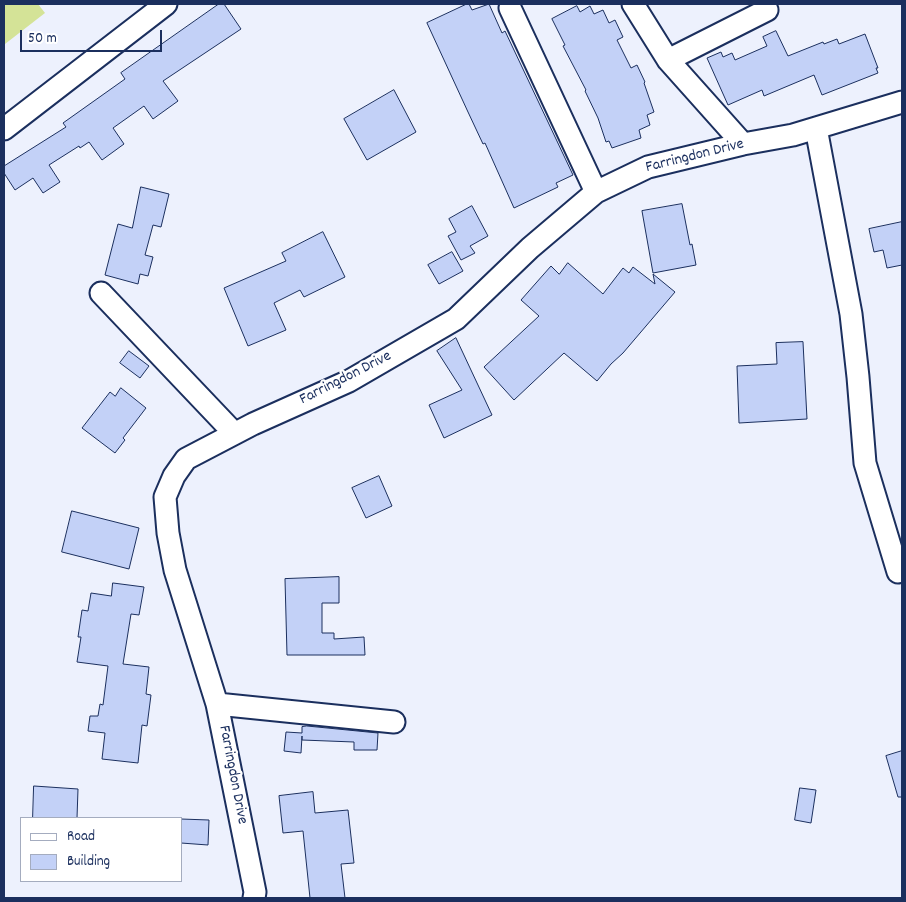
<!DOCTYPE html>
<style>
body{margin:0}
#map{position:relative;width:906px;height:902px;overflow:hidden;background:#edf1fd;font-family:Dekko,sans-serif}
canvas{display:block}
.frame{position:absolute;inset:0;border:5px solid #1b2f5e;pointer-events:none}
.legend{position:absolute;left:20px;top:817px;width:162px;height:65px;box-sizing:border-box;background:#fff;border:1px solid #a4acbf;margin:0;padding:6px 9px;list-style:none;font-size:15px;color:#1b2f5e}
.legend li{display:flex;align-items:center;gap:10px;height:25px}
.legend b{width:25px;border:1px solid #a4acbf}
.scale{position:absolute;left:20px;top:30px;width:142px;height:22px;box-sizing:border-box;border:2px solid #1b2f5e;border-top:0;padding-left:6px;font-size:15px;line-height:18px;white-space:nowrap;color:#1b2f5e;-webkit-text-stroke:4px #fff;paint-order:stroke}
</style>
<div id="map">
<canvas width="906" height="902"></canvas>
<div class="frame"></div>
<ul class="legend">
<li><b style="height:6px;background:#fff"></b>Road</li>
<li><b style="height:14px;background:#c3d1f7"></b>Building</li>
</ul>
<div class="scale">50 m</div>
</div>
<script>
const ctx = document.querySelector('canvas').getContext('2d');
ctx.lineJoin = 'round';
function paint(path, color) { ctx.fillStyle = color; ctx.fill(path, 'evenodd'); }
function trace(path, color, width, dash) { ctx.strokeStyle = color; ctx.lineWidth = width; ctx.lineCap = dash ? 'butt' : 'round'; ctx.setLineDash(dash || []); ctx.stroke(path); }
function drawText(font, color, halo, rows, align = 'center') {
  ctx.font = font + ' Dekko,sans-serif'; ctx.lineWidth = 4.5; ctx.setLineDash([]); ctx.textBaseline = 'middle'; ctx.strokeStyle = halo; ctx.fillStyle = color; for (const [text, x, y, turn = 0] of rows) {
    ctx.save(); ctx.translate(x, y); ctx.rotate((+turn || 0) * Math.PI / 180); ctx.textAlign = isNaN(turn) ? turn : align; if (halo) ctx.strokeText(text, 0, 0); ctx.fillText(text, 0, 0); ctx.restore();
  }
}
paint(new Path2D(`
 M4 4H38L45 13 5 44Z`), '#d4e397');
const building = new Path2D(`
 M219 4H224L241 29 163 81 178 101 153 119 144 106 113 128 124 144 102 160 89 142 80 148 79 146 49 165 60 182 43 193 33 178 15 190 4 173V166L66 127 63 123 125 79 121 73Z
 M467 4H469L472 10 489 4 502 33 505 31 573 175 556 183 558 187 514 208 485 143 483 144 468 112 427 23Z
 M577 6 580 12 590 6 594 14 603 10 609 23 615 20 623 37 617 40 631 68 637 65 645 82 644 83 654 112 647 115 650 125 639 130 641 138 612 148 609 141 606 142 598 118 585 91 586 90 563 46 565 45 552 19Z
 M776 31 788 56 823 42 824 44 837 39 839 44 865 34 878 68H876L878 73 822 95 814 75 764 96 762 90 728 105 707 58 721 52 723 57 732 53 735 60 767 46 763 37Z
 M394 90 416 132 367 160 344 119Z
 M141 187 169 194 161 227 153 225 145 255 153 257 148 276 140 274 138 284 105 275 118 224 132 228Z
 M682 204 690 245 692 244 696 265 653 273 642 211Z
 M472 206 488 236 470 246 475 253 461 260 448 236 456 232 449 219Z
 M902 222V265L887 268 883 250 874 252 869 229Z
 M323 232 345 277 304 297 300 290 274 303 286 330 248 346 224 288 286 261 282 253Z
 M452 252 463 271 439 284 428 265Z
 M568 263 603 294 623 268 629 273 633 267 655 284 653 274 675 292 623 353 611 364 597 381 564 353 514 400 484 367 539 316 521 300 551 266 559 274Z
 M456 338 492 415 444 438 429 405 462 390 437 351Z
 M803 342 807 419 739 423 737 366 777 364 776 343Z
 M129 351 149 366 140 378 120 363Z
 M121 388 146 408 123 438 125 440 115 453 82 428 110 392 115 396Z
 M379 476 392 506 366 518 352 488Z
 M72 511 139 528 129 569 62 552Z
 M339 577V603H322V633H334V639L364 637 365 655H287L285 579Z
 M113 583 144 587 139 615 131 614 123 664 149 667 146 694 151 695 147 726 142 725 138 763 102 759 105 733 88 731 90 716H98L100 704 103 705 108 666 77 662 81 637H78L82 610 88 611 91 593 111 596Z
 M307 726 378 733 377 750H354V742L302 740V736L301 753 284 751 286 732 302 733V727Z
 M902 751V797H898L886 756Z
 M34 786 78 789 77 818H33Z
 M800 788 816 790 811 823 795 820Z
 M313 792 315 813 348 810 354 863 341 864 345 898H310L303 831 283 833 279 796Z
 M181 819 209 820 208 845 181 843Z`);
paint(building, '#c3d1f7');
trace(building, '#1b2f5e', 1);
const minor = new Path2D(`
 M633 4 668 60 743 144
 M510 8 596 192
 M668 60 767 10
 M816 128 851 314 858 377 865 463 898 572
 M4 129 166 4
 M101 293 234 433
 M217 704 394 722
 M254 898 255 892 217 704 175 570 168 533 165 497 174 476 186 459 253 424 349 381 456 319 530 248 596 192 648 167 743 144 793 135 902 102`);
trace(minor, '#1b2f5e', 25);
trace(minor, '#fff', 21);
drawText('16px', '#1b2f5e', '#fff', [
 ["Farringdon Drive",695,157,-14],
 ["Farringdon Drive",346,379,-27],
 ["Farringdon Drive",232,775,79]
]);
</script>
